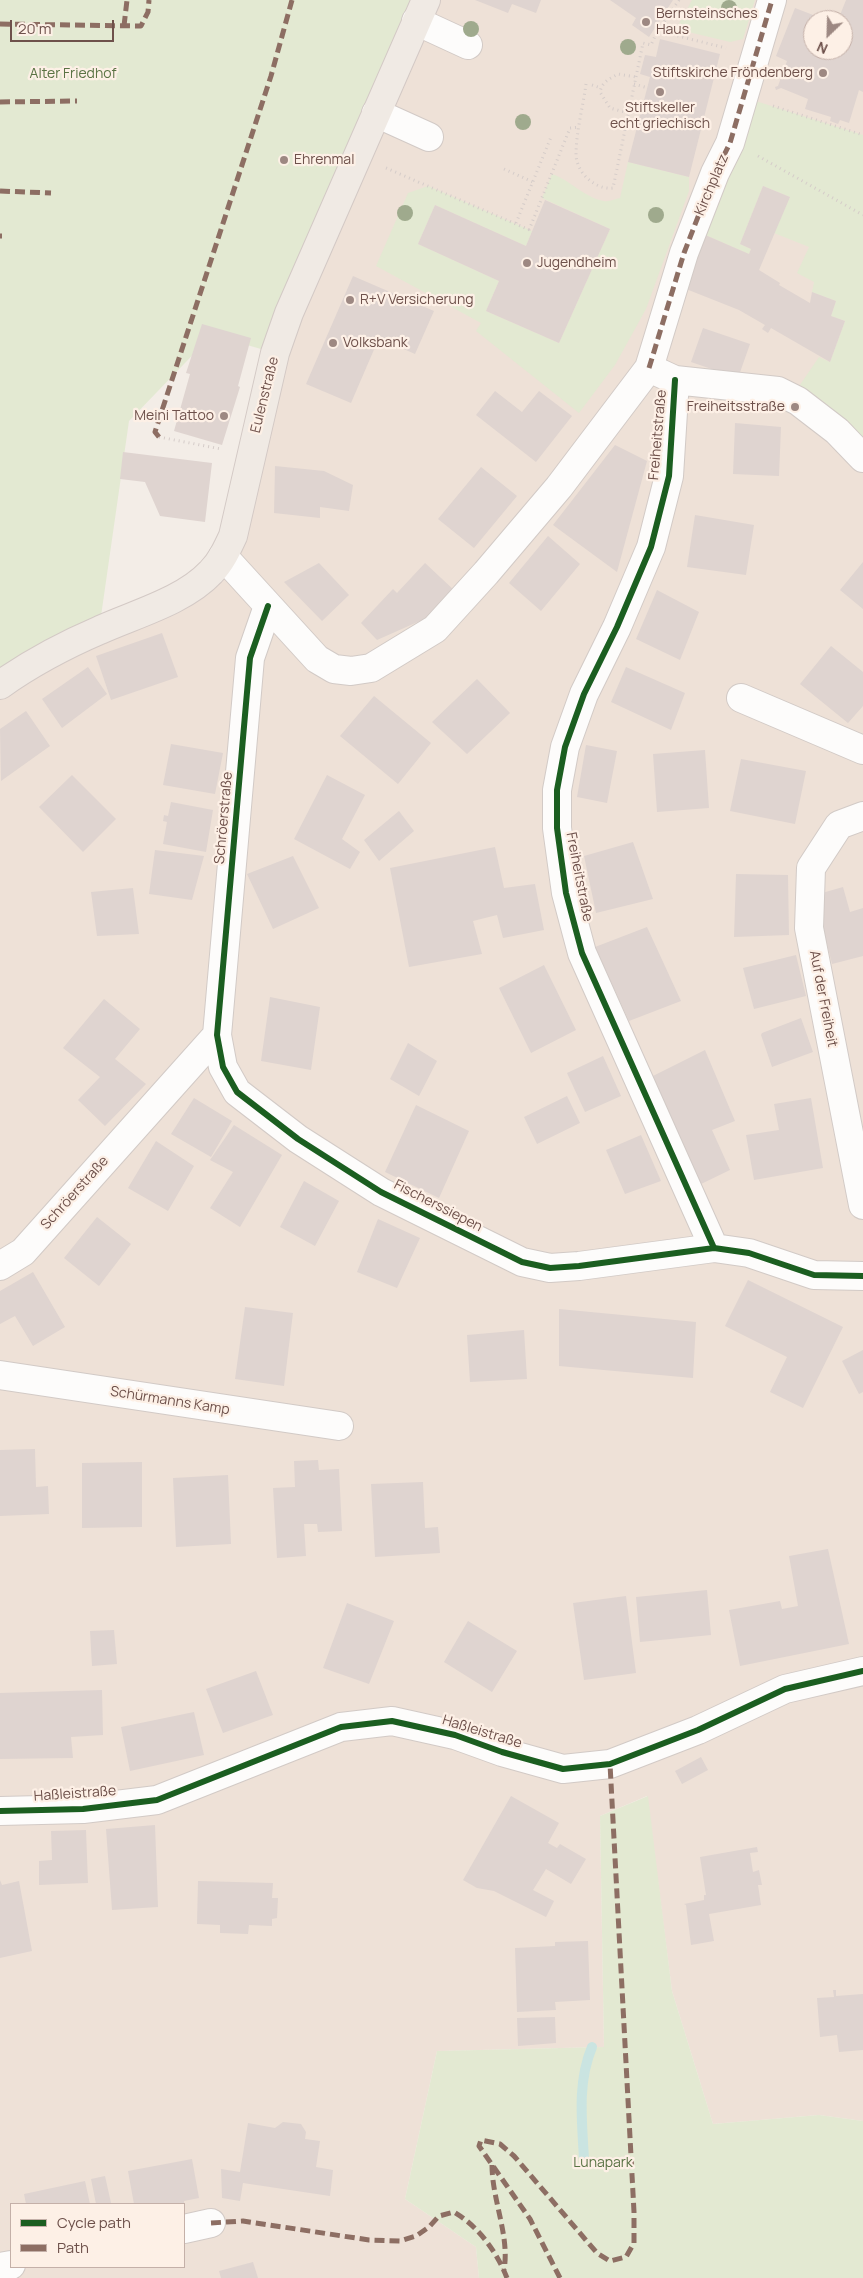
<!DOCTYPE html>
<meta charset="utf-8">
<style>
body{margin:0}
#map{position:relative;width:863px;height:2278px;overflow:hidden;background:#f3ede7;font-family:Manrope,sans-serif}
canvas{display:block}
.legend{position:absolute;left:10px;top:2203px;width:175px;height:65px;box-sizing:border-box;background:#fdf0e6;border:1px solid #c4b0a8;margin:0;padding:6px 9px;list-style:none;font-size:15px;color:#6e514b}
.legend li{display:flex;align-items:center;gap:10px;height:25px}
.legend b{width:25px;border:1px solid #c4b0a8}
.north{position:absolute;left:803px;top:10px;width:50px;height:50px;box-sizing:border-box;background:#fdf0e6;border:1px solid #c4b0a8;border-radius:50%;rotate:204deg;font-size:14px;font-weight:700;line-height:20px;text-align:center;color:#6e514b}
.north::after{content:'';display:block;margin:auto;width:18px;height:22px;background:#9d8882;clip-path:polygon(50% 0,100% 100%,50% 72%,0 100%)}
.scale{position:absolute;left:10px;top:20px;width:104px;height:22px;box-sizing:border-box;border:2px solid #6e514b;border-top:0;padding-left:6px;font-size:15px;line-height:18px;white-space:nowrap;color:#6e514b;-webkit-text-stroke:4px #fdf0e6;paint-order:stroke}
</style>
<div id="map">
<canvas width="863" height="2278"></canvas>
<ul class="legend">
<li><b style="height:6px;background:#1b5e20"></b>Cycle path</li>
<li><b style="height:6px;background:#8d6e63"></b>Path</li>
</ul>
<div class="north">N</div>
<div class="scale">20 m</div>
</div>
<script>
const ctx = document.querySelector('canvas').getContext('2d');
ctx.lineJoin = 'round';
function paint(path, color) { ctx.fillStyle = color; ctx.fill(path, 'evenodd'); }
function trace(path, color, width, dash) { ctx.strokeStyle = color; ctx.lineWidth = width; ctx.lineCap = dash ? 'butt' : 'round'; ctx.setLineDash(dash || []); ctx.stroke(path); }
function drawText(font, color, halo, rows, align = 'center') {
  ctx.font = font + ' Manrope,sans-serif'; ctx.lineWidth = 4.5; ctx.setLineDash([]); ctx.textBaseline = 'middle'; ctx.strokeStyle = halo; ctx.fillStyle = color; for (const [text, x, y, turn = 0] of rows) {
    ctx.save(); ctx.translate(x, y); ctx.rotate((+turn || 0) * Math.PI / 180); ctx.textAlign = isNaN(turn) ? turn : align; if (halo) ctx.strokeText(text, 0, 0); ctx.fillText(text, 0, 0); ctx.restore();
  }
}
paint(new Path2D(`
 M426 0H863V2121L819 2115 713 2124 672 1991 647 1796 600 1816 604 2047 437 2051 405 2199 476 2247 479 2278H0V685L211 573 275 353ZM813 20H843V50H813ZM11 2204H184V2267H11Z`), '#eee1d7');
paint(new Path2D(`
 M0 0H426L275 353 212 335 129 421 99 630 0 685Z
 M692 0H755L743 39 730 42 676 29Z
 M743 97 863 135V458L791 398 819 357 830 362 845 321 831 316 836 301 814 293 812 292 814 282 797 273 809 247 774 233 790 197 763 186 740 244 751 249 749 254 703 234Z
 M628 162 689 177V191L646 309 615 365 579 413 476 331 481 323 376 266 408 193 428 186 532 231 526 246 435 205 418 244 499 281 486 311 559 343 610 229 542 198 552 174C570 180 585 198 604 201 609 202 615 199 620 198Z
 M648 1796 672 1991 713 2124 819 2115 863 2121V2278H479L476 2247 405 2199 437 2051 604 2047 600 1816Z`), '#e3e9d2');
trace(new Path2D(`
 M584 2159C582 2121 577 2083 592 2047`), '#cae4e1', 10);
paint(new Path2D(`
 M475 0H541L536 13 512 4 508 13Z
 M610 0H673L649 37 632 25 636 18Z
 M846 0H863V92L859 90 849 123 840 120 838 124 830 121 831 117 805 109 808 99 781 88 776 90 775 87 778 86 787 61 776 56 795 8 826 20H813V50H843V20H838Z
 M660 39 720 54 689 177 628 162 650 77 640 74 645 55 656 57Z
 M763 186 790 197 759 270 780 283 779 285 810 303 812 292 836 301 831 316 845 321 830 362 771 328 768 333 762 329 765 325 739 310 681 287 703 234 749 254 751 249 740 244Z
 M545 200 610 229 559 343 486 311 499 281 418 244 435 205 526 246Z
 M353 276 434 311 415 354 379 338 351 403 306 384Z
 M202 324 251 338 238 386 240 387 222 445 174 431 190 374 186 373Z
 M703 328 750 344 738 378 691 362Z
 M495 391 522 412 539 391 572 416 536 462 476 415Z
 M735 423 781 427 779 476 733 474Z
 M615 445 647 461 617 572 553 525Z
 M123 452 212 463 205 522 160 516 145 482 120 479Z
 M275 466 324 471 353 485 349 511 320 507V518L274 513Z
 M481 467 517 496 474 548 438 519Z
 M695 515 754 525 746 575 687 567Z
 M548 536 580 564 541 611 509 583Z
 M863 562V609L840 590Z
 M319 563 349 595 322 621 284 582Z
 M425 563 456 592 426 624 422 620 377 640 361 623 393 589 397 593Z
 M657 590 699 612 680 660 636 639Z
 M162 633 178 677 111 700 96 656Z
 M831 646 863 672V706L848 723 800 684Z
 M88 667 107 694 62 728 42 699Z
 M626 667 685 693 671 730 611 702Z
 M477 679 510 713 467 754 432 722Z
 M374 696 431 743 398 784 340 736Z
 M26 711 50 746 1 781 0 729Z
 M171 744 223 753 215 794 163 785Z
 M586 745 617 751 607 803 577 797Z
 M705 750 709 808 657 812 653 754Z
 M741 759 806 771 795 824 730 811Z
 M72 775 116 819 83 852 39 807Z
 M327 775 365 795 342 839 360 852 350 869 294 839Z
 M171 802 213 810 206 852 163 844 167 822 163 821 164 815 168 816Z
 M399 811 414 831 379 861 364 840Z
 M633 842 653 899 596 913 584 856Z
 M495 847 504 888 535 884 544 930 503 938 497 915 473 921 482 954 409 967 390 868Z
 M155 850 204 856 192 900 149 894Z
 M293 856 319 908 273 929 247 874Z
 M736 874 788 875 789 935 734 937Z
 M843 887 850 912 863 908V956L832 964 815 895Z
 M133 888 139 934 97 936 91 892Z
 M647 927 681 1001 629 1021 595 947Z
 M796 955 806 996 754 1009 743 968Z
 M544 965 576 1030 531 1053 499 988Z
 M270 997 320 1007 311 1070 261 1061Z
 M104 999 140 1029 115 1059 146 1084 105 1126 78 1100 100 1077 63 1048Z
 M801 1018 813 1052 772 1067 761 1035 762 1033Z
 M408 1043 437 1061 419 1096 390 1079Z
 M705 1050 735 1121 712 1130 730 1170 699 1185 653 1076Z
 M603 1056 621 1096 585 1112 567 1073Z
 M567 1096 580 1123 537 1144 524 1117Z
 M194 1098 232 1121 211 1157 171 1134Z
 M811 1098 823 1168 754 1180 746 1135 779 1130 774 1104Z
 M416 1105 469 1131 439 1198 385 1172Z
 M234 1125 282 1155 240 1227 210 1208 233 1172 210 1160Z
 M641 1135 661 1181 625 1194 606 1150Z
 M156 1141 194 1166 168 1211 128 1188Z
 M304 1181 339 1201 315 1246 280 1227Z
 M97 1217 131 1244 99 1286 64 1258Z
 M378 1219 420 1238 397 1288 357 1272Z
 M33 1272 65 1327 33 1346 15 1316 0 1324V1291Z
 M748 1280 843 1327 803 1408 770 1392 787 1357 725 1326Z
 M245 1307 293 1313 284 1386 235 1379Z
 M559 1309 696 1322 693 1378 559 1366Z
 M524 1330 527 1379 470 1382 467 1335Z
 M863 1350V1392L859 1394 842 1361Z
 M35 1449 36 1487 48 1486 49 1514 0 1516V1450Z
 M318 1460 319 1470 339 1469 342 1531 318 1532 317 1524H304L306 1556 277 1558 273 1488 295 1487 294 1461Z
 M142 1462V1527L82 1528V1463Z
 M228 1475 231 1544 176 1547 173 1478Z
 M423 1482 425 1528 438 1527 440 1553 375 1557 371 1484Z
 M828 1549 849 1644 740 1666 729 1610 780 1601 782 1609 798 1606 789 1556Z
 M707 1590 711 1635 640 1642 636 1597Z
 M626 1596 636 1673 584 1680 573 1603Z
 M347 1603 394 1621 369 1684 323 1668Z
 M468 1621 517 1651 492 1692 444 1662Z
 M114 1630 117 1664 92 1666 90 1631Z
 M256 1671 273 1715 223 1733 206 1689Z
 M102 1690 103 1735 71 1737 73 1758 0 1759V1693Z
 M194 1712 204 1755 130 1771 121 1727Z
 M701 1757 708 1770 682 1784 675 1771Z
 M511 1796 559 1823 548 1843 557 1848 560 1844 586 1859 571 1884 546 1869 533 1890 554 1901 546 1917 494 1891 477 1888 463 1880Z
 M155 1825 158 1907 112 1910 106 1829Z
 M86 1830 88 1883 39 1885V1861L52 1860 51 1831Z
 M757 1847 758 1852 750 1853 753 1872 759 1870 762 1885H758L761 1905 709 1914 714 1941 691 1945 686 1905 684 1904 704 1900V1895H706L700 1857Z
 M0 1880 2 1885 19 1881 32 1951 0 1958Z
 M198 1881 273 1883 272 1898H278L277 1918 272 1919V1926L249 1925 248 1934 220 1933V1925L197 1924Z
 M588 1941 590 2000 555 2002 556 2010 517 2012 515 1948 555 1946V1942Z
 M833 1990H836V1996L863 1994V2050L839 2052 837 2035 820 2037 817 1998 834 1997Z
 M555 2017 556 2043 518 2046 517 2018Z
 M283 2122 301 2124 306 2132 305 2139 320 2141 316 2167 333 2170 330 2196 243 2183 240 2201 222 2198 221 2169 240 2172 248 2123 275 2128Z
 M192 2159 199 2198 184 2201V2203L179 2204H134L128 2171Z
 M105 2176 111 2203 96 2204 91 2179Z
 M85 2181 90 2204H26L24 2194Z
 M253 2262 258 2278H221L219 2271Z`), '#dfd4d0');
const minor = new Path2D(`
 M416 21 468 45
 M376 113 429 137
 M649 368 684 253 715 173 730 143 772 0
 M675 380 669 476 651 547 617 627 584 694 565 747 557 790V828L566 893 582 953 714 1248 749 1253 814 1275 863 1276
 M223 556 317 659 334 669 351 671 371 668 435 629 486 573 559 487 649 368 675 380 778 391 798 401 837 431 863 458
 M268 606 250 658 217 1035 223 1067 237 1092 298 1139 381 1192 522 1262 550 1268 579 1266 714 1248
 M741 698 863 750
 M863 816 839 825 811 868 809 928 863 1205
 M0 1266 23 1252 217 1035
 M0 1375 339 1426
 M0 1811 83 1809 157 1800 341 1727 392 1721 455 1735 502 1752 563 1769 610 1764 698 1730 785 1689 863 1671
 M184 2229 211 2223
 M0 2267 11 2265`);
const major = new Path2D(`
 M0 685C31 663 65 645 100 630 135 614 184 601 211 572 221 562 227 549 233 536L275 353 289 313 426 0`);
trace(minor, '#d2cac6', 30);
trace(major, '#d3c9c5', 30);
trace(new Path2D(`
 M658 31 726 48
 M586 84C583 107 576 132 576 155 577 174 596 190 613 188L643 43 651 45 656 34 679 0
 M634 84 648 88
 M592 85 601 88
 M773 106 863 135
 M628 113 610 108 600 92C602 82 609 79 618 74L636 77
 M758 156 863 215
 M386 168 532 231
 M504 169 533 182
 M516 223 551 137
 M529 230 570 128 580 127
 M159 437 221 449`), '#d5ccc9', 3, [1, 4]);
trace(minor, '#fdfcfb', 28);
trace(major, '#f0eae4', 28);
trace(new Path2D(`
 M0 24 141 26 148 12 149 0
 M124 26 127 0
 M0 102 77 101
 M0 191 51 193
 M0 236H2
 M649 368 684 253 715 173 730 143 772 0
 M159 437 155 432 271 76 292 0
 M492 2165C492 2200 510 2236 504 2270
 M211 2223 243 2221 369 2240 400 2241 416 2236 429 2227 439 2216 454 2212C478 2226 497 2252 507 2278
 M560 2278 530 2219 479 2146 481 2140 500 2144 514 2156 597 2253 610 2261 626 2257 634 2243V2212L610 1764`), '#8d6e63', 5, [10, 5]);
trace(new Path2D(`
 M675 380 669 476 651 547 617 627 584 694 565 747 557 790V828L566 893 582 953 714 1248 749 1253 814 1275 863 1276
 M268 606 250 658 217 1035 223 1067 237 1092 298 1139 381 1192 522 1262 550 1268 579 1266 714 1248
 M0 1811 83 1809 157 1800 341 1727 392 1721 455 1735 502 1752 563 1769 610 1764 698 1730 785 1689 863 1671`), '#1b5e20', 6);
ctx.fillStyle = '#9faa8d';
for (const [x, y] of [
 [729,8],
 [471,29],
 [628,47],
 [523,122],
 [405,213],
 [656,215]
]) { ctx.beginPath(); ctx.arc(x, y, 8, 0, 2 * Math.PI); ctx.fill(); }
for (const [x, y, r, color] of [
 [646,22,5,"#9d8882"],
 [823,73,5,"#9d8882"],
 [660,92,5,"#9d8882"],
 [284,160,5,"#9d8882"],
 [527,263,5,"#9d8882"],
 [350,300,5,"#9d8882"],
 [333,343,5,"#9d8882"],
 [795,407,5,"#9d8882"],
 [224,416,5,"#9d8882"]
]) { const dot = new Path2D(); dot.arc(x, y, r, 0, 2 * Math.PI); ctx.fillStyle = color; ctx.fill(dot); trace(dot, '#fdf0e6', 2); }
drawText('14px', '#6e514b', '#fdf0e6', [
 ["Bernsteinsches",656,14],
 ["Haus",656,30],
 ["Stiftskirche Fröndenberg",813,73,"right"],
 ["Stiftskeller",660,108,"center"],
 ["echt griechisch",660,124,"center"],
 ["Ehrenmal",294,160],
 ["Jugendheim",537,263],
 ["R+V Versicherung",360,300],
 ["Volksbank",343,343],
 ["Freiheitsstraße",785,407,"right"],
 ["Meini Tattoo",214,416,"right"]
], 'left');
drawText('14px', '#5a7344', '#fdf0e6', [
 ["Alter Friedhof",73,74],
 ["Lunapark",603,2163]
]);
drawText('14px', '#6e514b', '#fdf0e6', [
 ["Kirchplatz",712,185,-67],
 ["Eulenstraße",265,395,-76],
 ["Freiheitstraße",658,435,-85],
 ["Schröerstraße",224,818,-85],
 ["Freiheitstraße",579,877,79],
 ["Auf der Freiheit",823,999,79],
 ["Schröerstraße",75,1193,-48],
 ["Fischerssiepen",438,1206,27],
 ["Schürmanns Kamp",170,1401,9],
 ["Haßleistraße",482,1732,17],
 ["Haßleistraße",75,1794,-4]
]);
</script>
